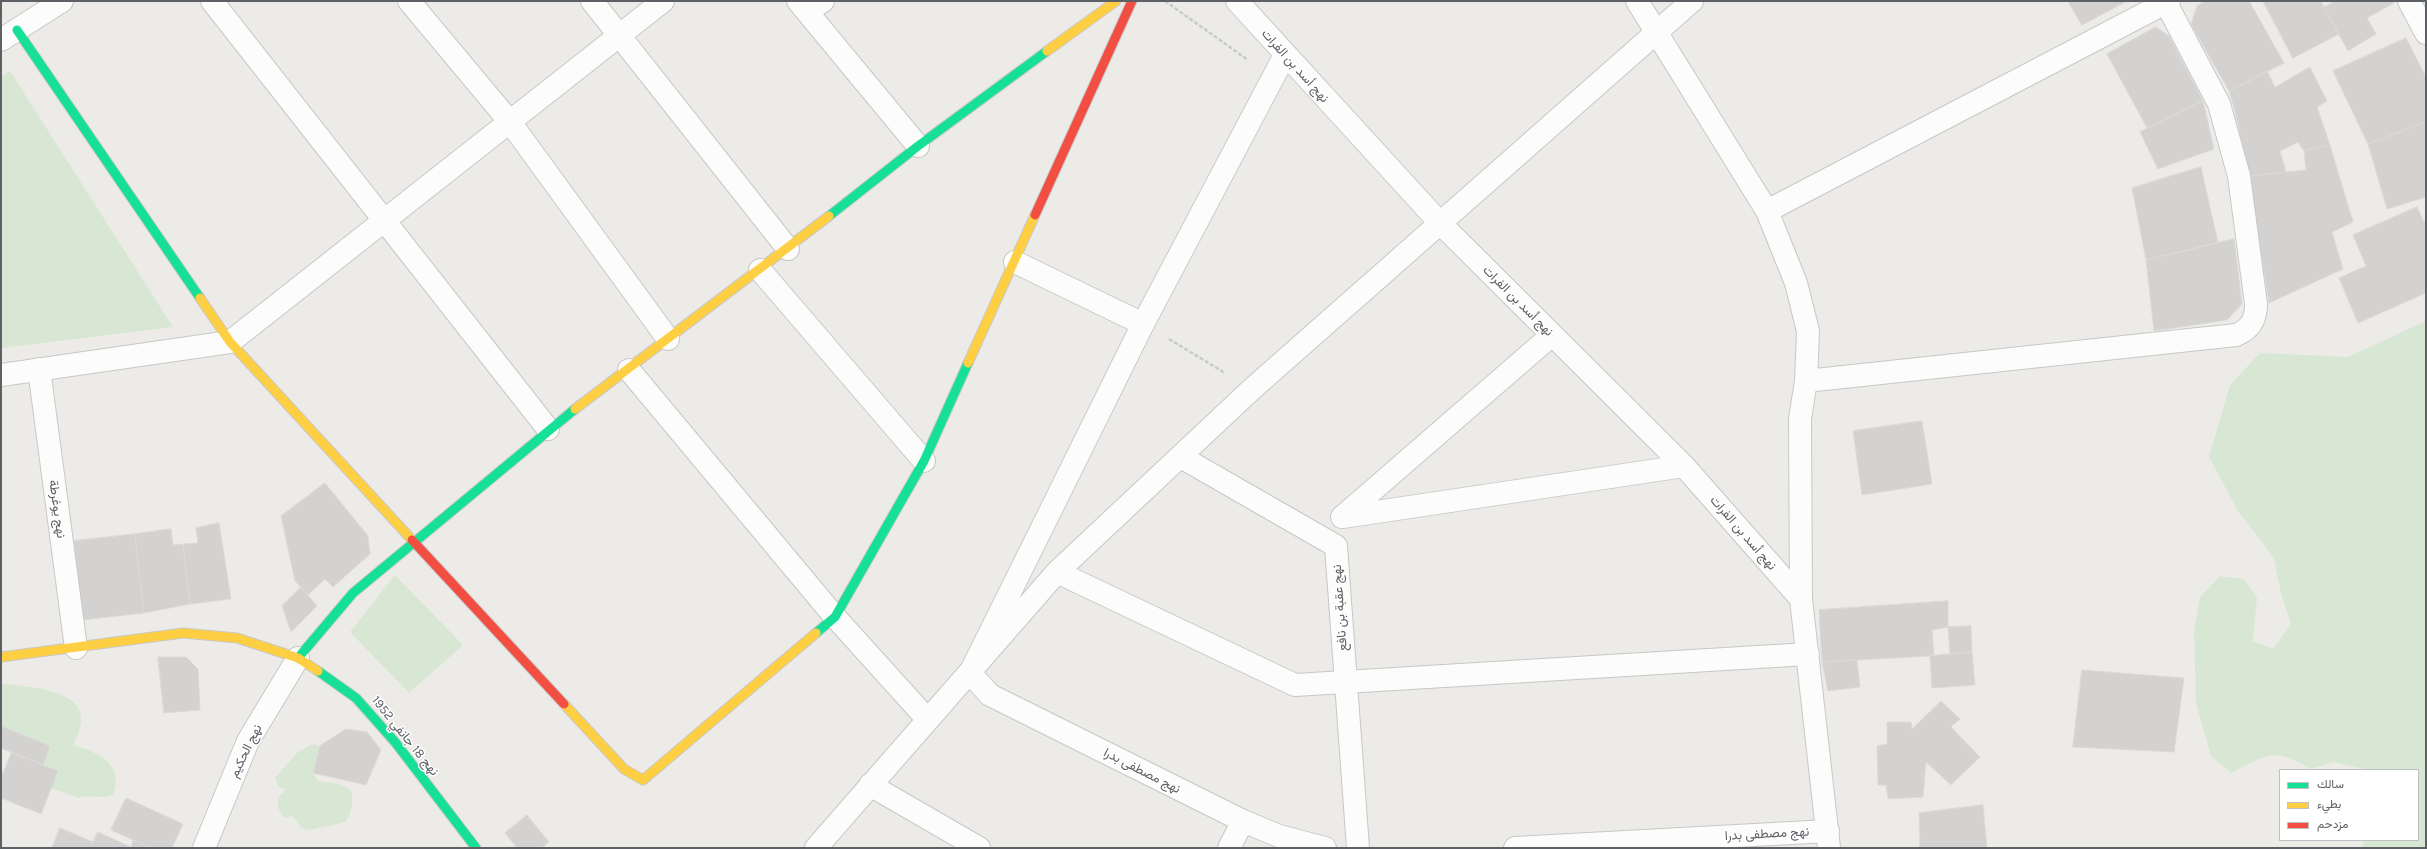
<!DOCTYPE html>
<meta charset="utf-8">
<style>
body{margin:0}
#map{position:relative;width:2427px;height:849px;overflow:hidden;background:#ecebe8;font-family:Karla,Vazirmatn,sans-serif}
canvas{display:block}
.frame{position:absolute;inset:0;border:2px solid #5d6165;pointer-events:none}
.legend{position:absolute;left:2279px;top:769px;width:140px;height:72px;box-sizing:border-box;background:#fff;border:1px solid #bec0c1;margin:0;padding:5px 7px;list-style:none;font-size:12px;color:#5d6165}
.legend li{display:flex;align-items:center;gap:8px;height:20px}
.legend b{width:20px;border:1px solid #bec0c1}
</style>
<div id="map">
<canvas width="2427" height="849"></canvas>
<div class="frame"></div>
<ul class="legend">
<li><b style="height:5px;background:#16e098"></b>سالك</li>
<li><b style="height:5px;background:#ffcf43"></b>بطيء</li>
<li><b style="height:5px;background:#f24e42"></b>مزدحم</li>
</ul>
</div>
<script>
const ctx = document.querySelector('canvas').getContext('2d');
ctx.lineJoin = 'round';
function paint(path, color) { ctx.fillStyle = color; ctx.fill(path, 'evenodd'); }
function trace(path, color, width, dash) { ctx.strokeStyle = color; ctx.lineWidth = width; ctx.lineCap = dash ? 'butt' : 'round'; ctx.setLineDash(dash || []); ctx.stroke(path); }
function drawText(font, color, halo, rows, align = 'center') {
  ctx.font = font + ' Karla,Vazirmatn,sans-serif'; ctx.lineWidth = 3; ctx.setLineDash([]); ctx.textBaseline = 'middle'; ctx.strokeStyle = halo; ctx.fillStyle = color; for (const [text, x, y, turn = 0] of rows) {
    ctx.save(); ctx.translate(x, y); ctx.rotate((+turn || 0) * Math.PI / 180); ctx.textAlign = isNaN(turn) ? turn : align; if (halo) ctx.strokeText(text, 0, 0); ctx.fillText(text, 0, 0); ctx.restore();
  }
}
paint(new Path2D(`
 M10 71 173 327 1 348V76Z
 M2426 321V848H2362L2365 840H2418V770H2369L2334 762 2311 769C2272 747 2269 754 2231 773L2211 756 2196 703 2194 630 2200 597 2220 576 2244 579 2257 598 2253 641 2273 649 2291 624 2281 594 2274 558 2238 511 2209 457 2230 385 2260 353 2348 357Z
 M395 575 463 645 409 693 350 632Z
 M1 683C37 689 105 689 73 745 98 752 125 764 113 795 101 800 90 794 79 798L51 788 58 771 43 765 50 746 1 726Z
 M312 744 320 746 313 773 318 781 340 784 351 790C354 803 352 810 346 822L310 830 301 828 293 816 284 818 278 808V798L286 790 278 786 275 778 298 752Z`), '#d8e7d4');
const building = new Path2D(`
 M2068 1H2127L2082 25Z
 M2206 1H2249L2284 63 2229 91 2191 24 2197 6Z
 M2263 1H2321L2339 34 2293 58Z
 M2336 1H2393L2394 3 2367 18 2376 34 2348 51 2324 7Z
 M2156 27 2169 36 2203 101 2147 128 2107 54Z
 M2406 38 2426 77V122L2368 144 2333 71Z
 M2310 67 2327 101 2317 107 2330 145 2304 151 2298 142 2280 151 2286 172 2249 176 2235 111 2229 91 2267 71 2275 87Z
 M2203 101 2214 149 2158 169 2140 132Z
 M2426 122V197L2387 209 2368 144Z
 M2330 145 2353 222 2332 232 2343 269 2269 303 2249 176 2306 170 2304 151Z
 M2201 167 2218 243 2146 260 2132 188Z
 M2417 207 2424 222 2426 221V293L2358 323 2339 278 2366 266 2353 235Z
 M2234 239 2242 304 2227 320 2154 331 2146 260Z
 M1922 421 1932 484 1862 495 1853 431Z
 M325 483 368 536 370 554 333 587 325 579 308 595 295 581 281 516Z
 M219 523 231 599 190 604 183 544 198 543 196 528Z
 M171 529 173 545 183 544 190 604 144 613 135 534Z
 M135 534 144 613 83 620 74 541Z
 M301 587 317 606 291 632 282 606Z
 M1948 601V627L1932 630 1934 654 1930 656 1822 662 1819 610Z
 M1971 626 1972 652 1950 654 1948 627Z
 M1972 652 1975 685 1932 688 1930 656Z
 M158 657H186L198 669 200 710 164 713Z
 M1857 660 1860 687 1828 691 1822 662Z
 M2082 670 2184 678 2174 752 2073 747Z
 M1941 701 1960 719 1951 727 1980 757 1951 785 1926 762 1923 797 1888 799 1886 785H1878L1877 746 1887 744V722H1911L1912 729Z
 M1 726 50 746 43 765 1 748Z
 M346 729 367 732 381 750 366 785 313 773 320 746Z
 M12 752 58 771 41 814 1 798V778Z
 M126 798 183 824 172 848H151L111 830Z
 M1983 805 1987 848H1920L1919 813Z
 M527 815 549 842 541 848H517L505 833Z
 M60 828 93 842 90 848H52Z
 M98 832 131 847 133 840 151 848H90Z`);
paint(building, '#d3d2d1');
trace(building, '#dcdad7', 1);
const street = new Path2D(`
 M212 1 548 429
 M409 1 510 122 668 339
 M592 1 788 249
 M798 1 918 146
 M1237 1 1440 223 1684 466 1801 599
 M1637 1 1767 211 1796 283 1808 331 1806 381 1800 419 1801 599 1829 848
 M2409 1 2426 33
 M807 12 823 1
 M1 40 62 1
 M1285 55 1143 324 970 673 990 695 1243 821 1279 836 1325 848
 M1767 211 2169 1
 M1015 262 1143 324
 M760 270 924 461
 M39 369 76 648
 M629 370 835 617 928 720
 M1 375 230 342 663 1
 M1806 381 2236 335C2251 329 2256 319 2256 304L2239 176 2219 104 2165 1
 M1181 457 1336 546 1358 848
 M1342 517 1552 335
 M1343 517 1684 466
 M1057 572 1295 685 1808 654
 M870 785 979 848
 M204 848 248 741 298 658
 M816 848 1057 572 1252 389 1692 1
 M1229 848 1243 821
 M1515 848 1828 831`);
const fast = new Path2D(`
 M17 30 200 298
 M829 216 918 146 1047 51
 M816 633 835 617 924 461 968 363
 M298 658 353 593 575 409
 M318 671 356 698 395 742 476 848`);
const slow = new Path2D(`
 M1047 51 1116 1
 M200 298 230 342 412 540
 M968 363 1035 215
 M575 409 829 216
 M1 657 183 633 237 638 298 658 318 671
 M564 704 624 769 643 780 816 633`);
const jam = new Path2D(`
 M1035 215 1132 1
 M412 540 564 704`);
trace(street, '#c7c7c7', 24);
trace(fast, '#c9c9c9', 11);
trace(slow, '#c9c9c9', 11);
trace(jam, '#c9c9c9', 11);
trace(new Path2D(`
 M1165 1 1248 60
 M1169 339 1225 373`), '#c6cbc9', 2.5, [4, 2]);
trace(street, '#fcfcfc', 22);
trace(fast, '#16e098', 9);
trace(slow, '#ffcf43', 9);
trace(jam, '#f24e42', 9);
drawText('13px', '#5d6165', '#fff', [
 ["نهج أسد بن الفرات",1295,66,48],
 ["نهج أسد بن الفرات",1518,301,45],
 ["نهج يوغرطة",57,509,82],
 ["نهج أسد بن الفرات",1743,533,49],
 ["نهج عقبة بن نافع",1340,608,-94],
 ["نهج 18 جانفي 1952",405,736,51],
 ["نهج الحكيم",246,751,-64],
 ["نهج مصطفى بدرا",1142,771,27],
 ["نهج مصطفى بدرا",1767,834,-3]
]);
</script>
